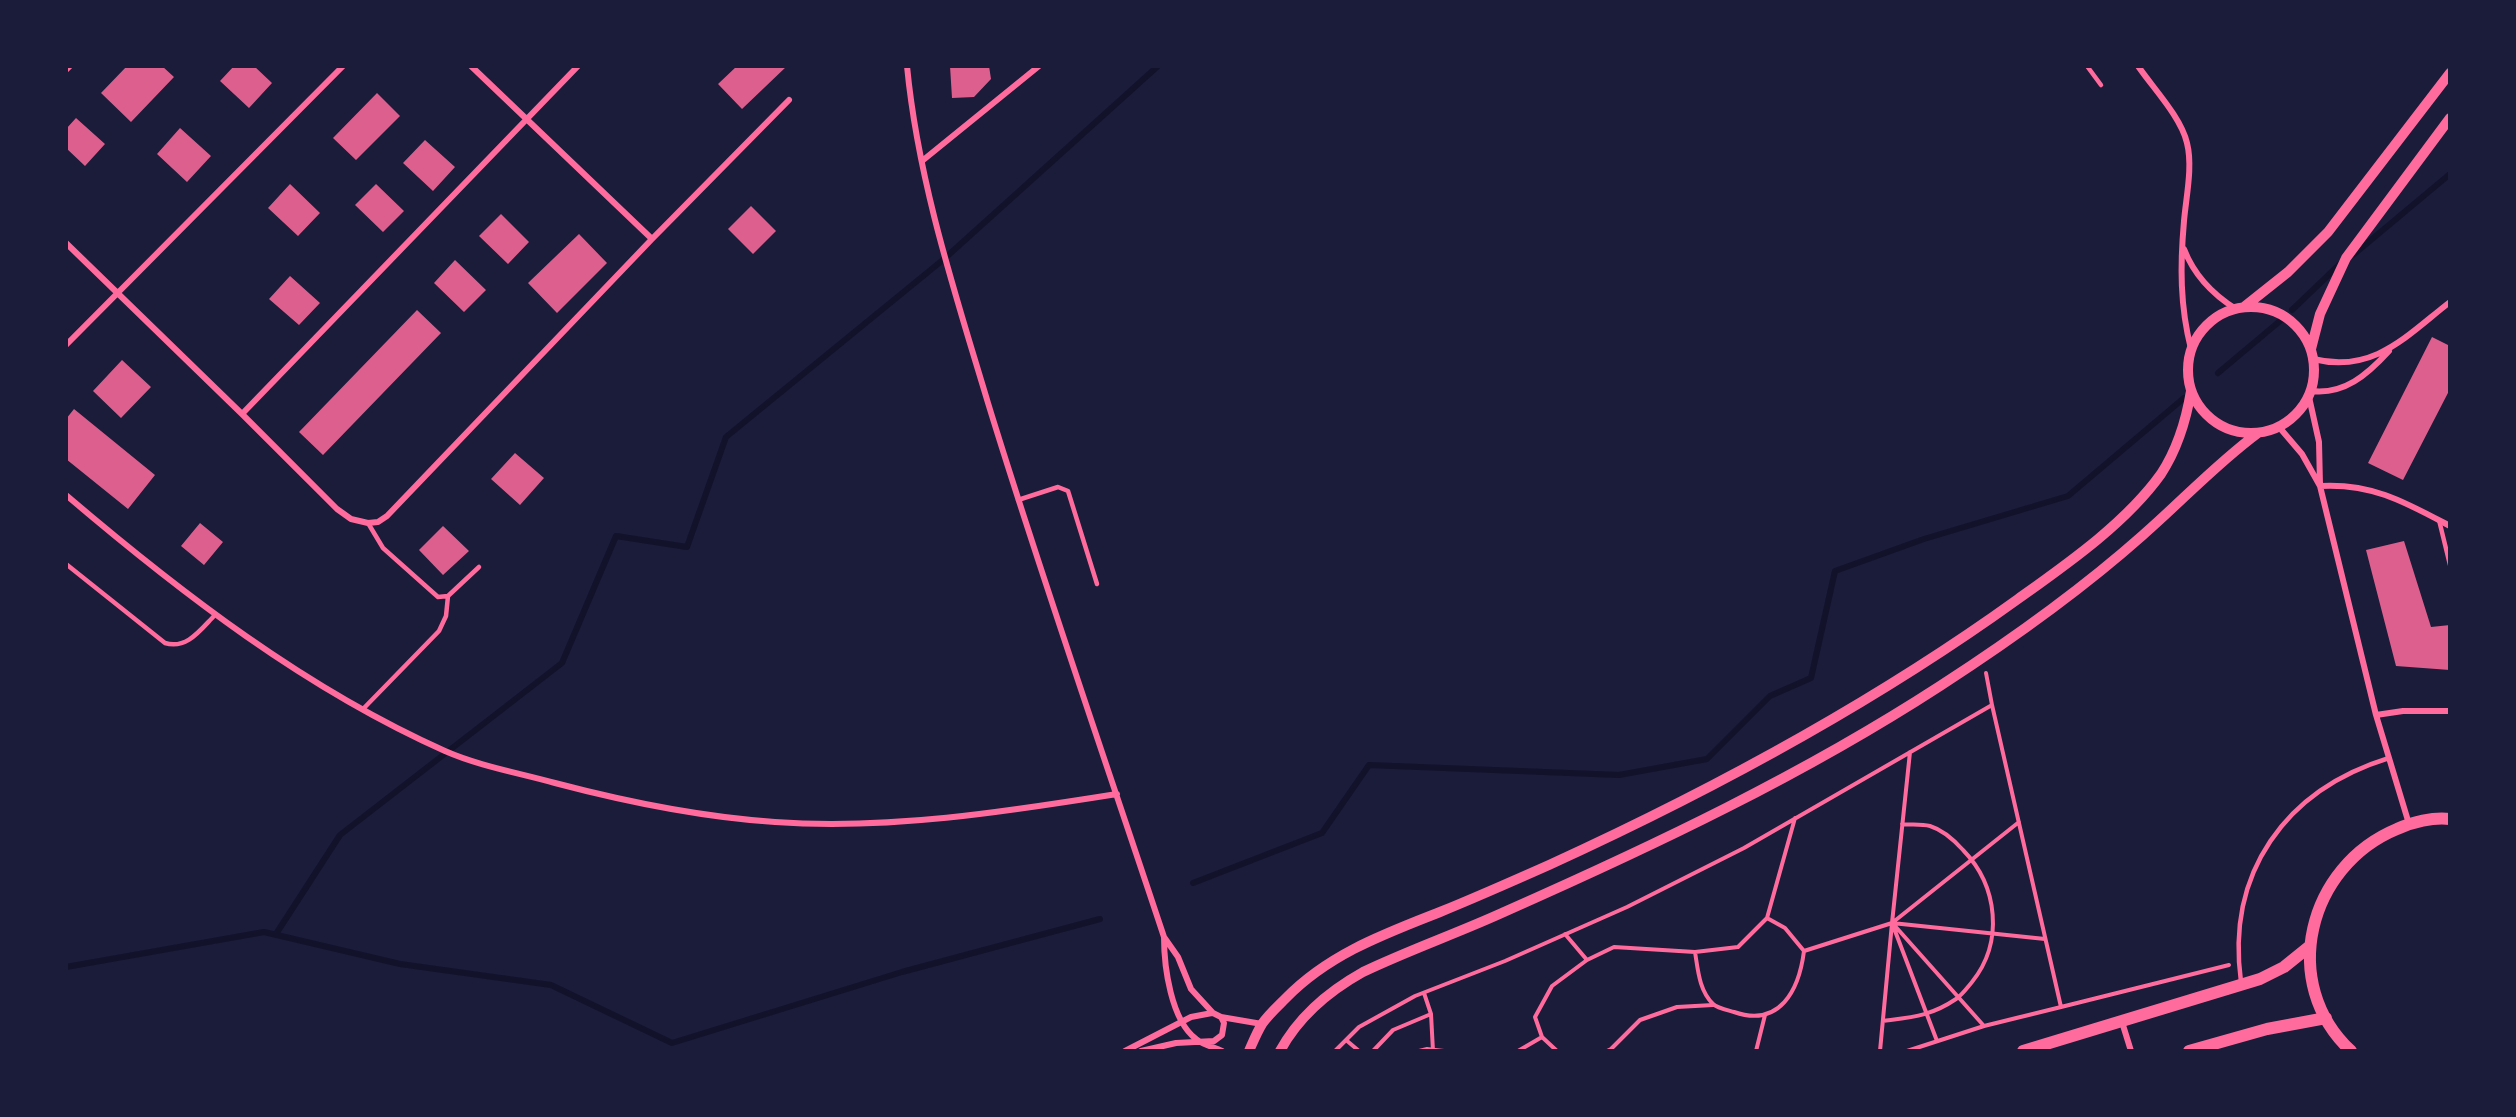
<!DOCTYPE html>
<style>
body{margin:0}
#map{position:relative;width:2516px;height:1117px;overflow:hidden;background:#1b1b3a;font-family:"Roboto Condensed",sans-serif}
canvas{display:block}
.frame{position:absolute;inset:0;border:68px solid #1b1b3a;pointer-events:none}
</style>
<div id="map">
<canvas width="2516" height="1117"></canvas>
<div class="frame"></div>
</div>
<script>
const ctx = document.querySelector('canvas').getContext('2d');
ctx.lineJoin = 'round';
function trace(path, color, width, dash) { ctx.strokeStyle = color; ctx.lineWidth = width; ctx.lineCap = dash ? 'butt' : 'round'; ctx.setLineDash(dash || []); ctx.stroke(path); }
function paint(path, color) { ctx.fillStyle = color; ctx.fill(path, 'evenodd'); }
trace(new Path2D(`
 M2353 255 2450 174
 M2292 310 2340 264
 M2218 373 2280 321
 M1193 883 1322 833 1369 765 1619 775 1707 759 1770 696 1811 678 1835 571 1924 539 2068 496 2184 398
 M276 934 340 835 562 663 616 536 687 547 726 437 944 259 1158 66
 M66 967 264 932 400 964 551 985 672 1043 902 972 1100 919`), '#12122b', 6);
paint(new Path2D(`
 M127 66H162L174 77 131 122 101 93Z
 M234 66H254L272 83 249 108 220 81Z
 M737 66H787L742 109 718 84Z
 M950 66H989L991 79 974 97 952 98Z
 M377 93 400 116 356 160 333 138Z
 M76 118 105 144 85 166 66 148V129Z
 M180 128 211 156 187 182 157 154Z
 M425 140 455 167 433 191 403 163Z
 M290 184 320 213 298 236 268 208Z
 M376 184 404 211 383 232 355 205Z
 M751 206 776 231 753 254 728 229Z
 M501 214 529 242 508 264 479 236Z
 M579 234 607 263 557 313 528 283Z
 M455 260 486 290 464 312 434 283Z
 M290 276 320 303 299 325 269 299Z
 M417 310 441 333 323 455 299 432Z
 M2432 337 2450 346V389L2403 480 2368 463Z
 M122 360 151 387 121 418 93 391Z
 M74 409 155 475 128 509 66 459V419Z
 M515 453 544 478 520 505 491 479Z
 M200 523 223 542 204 565 181 546Z
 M443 526 469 551 443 575 419 550Z
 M2404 541 2431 627 2450 625V670L2396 666 2366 550Z`), '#dd5f8e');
trace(new Path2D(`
 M1986 673 1992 705
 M2019 822 1892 923 2045 939
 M1895 926 1984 1026
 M1565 934 1587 960
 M1804 951 1892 923 1910 752
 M1695 952C1698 970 1699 990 1713 1004 1717 1008 1727 1010 1734 1012 1780 1028 1799 990 1804 951L1785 928 1767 918
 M1424 993 1431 1014 1433 1051
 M2061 1007 2229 965
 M1883 1021C1913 1017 1931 1016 1956 999 1962 995 1967 988 1972 982 2004 942 1998 886 1963 850 1954 840 1943 830 1930 826 1921 824 1911 825 1902 824
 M1346 1040 1359 1051
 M1611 1049 1640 1020 1677 1007 1713 1005
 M1335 1051 1359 1027 1415 996 1505 961 1627 907 1744 848 1992 705 2061 1007 1984 1026 1907 1051
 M1373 1051 1393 1030 1431 1014
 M1419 1051 1427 1049 1444 1051
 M1518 1051 1542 1037
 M1557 1051 1542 1037 1535 1017 1552 986 1587 960 1614 947 1695 952 1738 947 1767 918 1795 818
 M1607 1051 1611 1049 1613 1051
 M1756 1051 1765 1015
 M1880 1051 1892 923 1937 1041`), '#ff6b9d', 4);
trace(new Path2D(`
 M2087 66 2101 85
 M1018 500 1058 487 1068 491 1097 584
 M2439 520 2450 565
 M368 523 383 548 438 597 448 596 479 567
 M66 564 165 643C187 650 201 629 215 615
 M364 708 439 631 446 616 448 596
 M2241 982C2226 873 2285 790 2389 758`), '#ff6b9d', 4.5);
trace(new Path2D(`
 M471 66 652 239
 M907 66C918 181 955 293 988 403 1043 582 1105 759 1164 937L1178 957 1191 989 1213 1013 1221 1017 1262 1024
 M2138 66C2153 88 2181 117 2187 143 2193 167 2186 197 2184 221 2180 266 2180 306 2191 349
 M66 70 70 66
 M922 161 1039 66
 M66 243 242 414 337 509 351 519 368 523 378 522 387 516 652 239 789 100
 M2184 249C2194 275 2212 294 2236 309
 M66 345 343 66
 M2313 359C2374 374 2406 336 2450 302
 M2311 391C2344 395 2367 375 2389 351
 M2309 397 2319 442 2320 485
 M242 414 578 66
 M2279 427 2302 454 2320 486 2376 715 2409 824
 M2320 486C2372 483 2405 502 2450 526
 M66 495C181 593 306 689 445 751 479 766 519 773 555 783 627 802 700 817 775 822 889 830 1004 812 1117 794
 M2376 715 2403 711H2450
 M1164 937C1164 967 1171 1020 1196 1039 1203 1045 1214 1047 1222 1051
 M2122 1022 2131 1051
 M1125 1051 1191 1017 1212 1013
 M1141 1051 1176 1043 1214 1041 1222 1035 1224 1023 1221 1017`), '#ff6b9d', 6);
trace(new Path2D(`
 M2188 370a63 63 0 1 1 126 0a63 63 0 1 1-126 0Z
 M2244 307 2288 272 2328 232 2450 73
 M2311 349 2320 314 2346 258 2450 118
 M1249 1051C1253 1042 1257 1032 1262 1024 1268 1015 1278 1006 1286 998 1329 954 1384 934 1440 912 1477 897 1513 881 1549 865 1713 790 1871 705 2018 599 2067 564 2126 523 2161 474 2178 448 2186 421 2191 391
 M1280 1051C1299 1016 1329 991 1363 972 1409 950 1458 933 1504 912 1653 846 1803 775 1940 686 2011 640 2080 591 2143 535 2182 501 2216 464 2258 433`), '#ff6b9d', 10);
trace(new Path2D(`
 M2023 1051 2260 979 2284 967 2310 946
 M2189 1051 2267 1029 2326 1018
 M2351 1051C2278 983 2308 866 2397 829 2412 822 2433 817 2450 819`), '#ff6b9d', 12);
</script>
